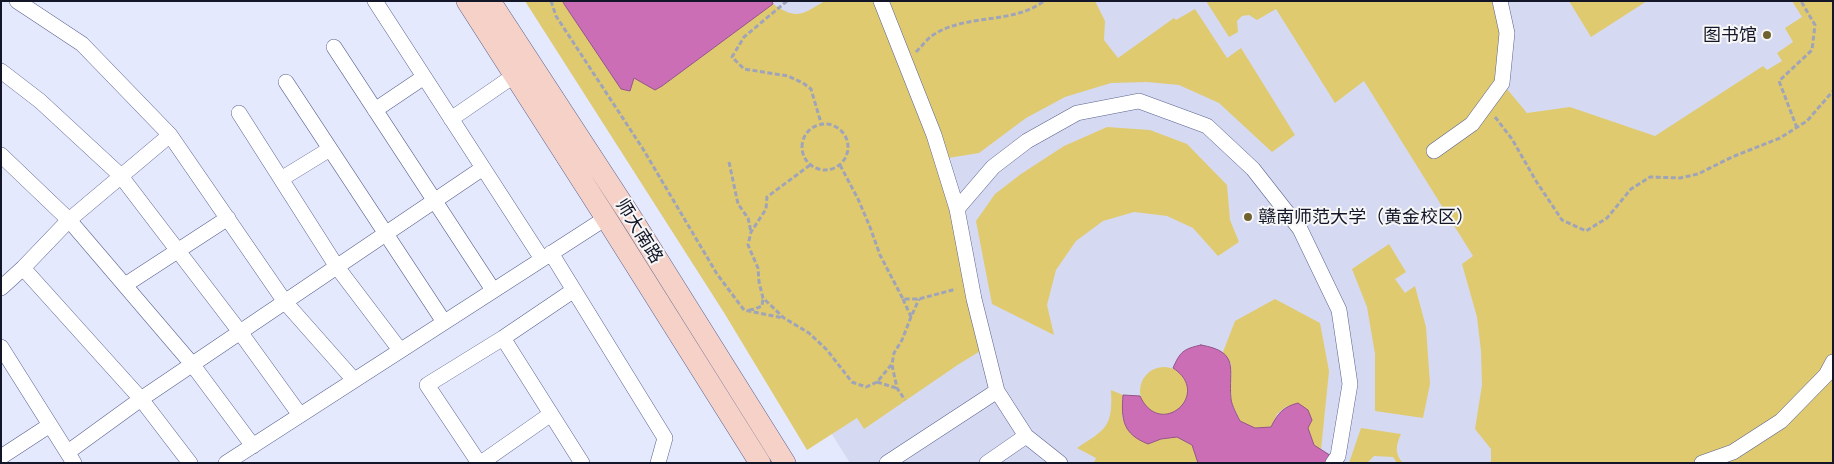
<!DOCTYPE html>
<meta charset="utf-8">
<style>
body{margin:0}
#map{position:relative;width:1834px;height:464px;overflow:hidden;background:#e4e9fe;font-family:"Playfair Display",serif}
canvas{display:block}
.frame{position:absolute;inset:0;border:2px solid #131628;pointer-events:none}
</style>
<div id="map">
<canvas width="1834" height="464"></canvas>
<div class="frame"></div>
</div>
<script>
const ctx = document.querySelector('canvas').getContext('2d');
ctx.lineJoin = 'round';
function paint(path, color) { ctx.fillStyle = color; ctx.fill(path, 'evenodd'); }
function trace(path, color, width, dash) { ctx.strokeStyle = color; ctx.lineWidth = width; ctx.lineCap = dash ? 'butt' : 'round'; ctx.setLineDash(dash || []); ctx.stroke(path); }
function drawText(font, color, halo, rows, align = 'center') {
  ctx.font = font + ' "Playfair Display","Noto Sans SC",serif'; ctx.lineWidth = 4; ctx.setLineDash([]); ctx.textBaseline = 'middle'; ctx.strokeStyle = halo; ctx.fillStyle = color; for (const [text, x, y, turn = 0] of rows) {
    ctx.save(); ctx.translate(x, y); ctx.rotate((+turn || 0) * Math.PI / 180); ctx.textAlign = isNaN(turn) ? turn : align; if (halo) ctx.strokeText(text, 0, 0); ctx.fillText(text, 0, 0); ctx.restore();
  }
}
paint(new Path2D(`
 M525 1H1833V463H850L775 344 723 311Z`), '#d5daf2');
paint(new Path2D(`
 M525 1H563L564 4 621 89 630 91 634 77 655 90 662 86 773 4C797 20 801 15 825 1H1095L1105 21 1104 40 1118 58 1174 18 1176 20 1195 9 1227 58 1241 48 1295 135 1272 152 1219 103 1179 85 1147 82 1111 83 1065 97 1026 118 979 153 942 159 987 347 959 364 864 429 857 418 807 450 723 311Z
 M1206 1H1500L1502 83 1527 113 1570 107 1655 136 1763 66 1767 70 1782 61 1777 53 1793 42 1785 28 1802 17 1792 1H1833V463H1491V449L1475 429 1482 385 1481 351 1477 317 1462 264 1473 256 1364 81 1335 103 1276 9 1257 20 1249 15 1242 16 1237 21 1238 32 1229 37Z
 M1569 1H1647L1591 37Z
 M1107 127 1150 130 1187 144 1227 185 1230 220 1239 242 1218 256 1193 228 1167 216 1134 212 1103 221 1076 241 1056 270 1047 305 1054 335 992 304 976 221 995 194 1021 174 1064 146Z
 M1389 244 1406 272 1395 279 1405 293 1415 286 1426 327 1430 384 1423 418 1375 411V354L1367 307 1352 269Z
 M1275 299 1320 323 1329 371 1321 450 1314 445 1308 428 1287 406 1277 414 1271 427 1255 428 1240 421 1231 401V364L1223 352 1235 321Z
 M1140 391a24 24 0 1 1 48 0a24 24 0 1 1-48 0Z
 M1111 390 1123 395C1120 426 1123 427 1148 444L1161 439 1177 437 1192 445 1198 463H1094L1096 458 1077 448C1106 429 1113 427 1111 390Z
 M1361 428 1401 434C1396 445 1394 454 1403 463H1397L1393 457 1374 456 1367 463H1349Z`), '#e0ca70');
const water = new Path2D(`
 M563 1H772L773 4 662 86 655 90 634 78 630 91 621 89 564 4Z
 M1201 345C1241 352 1228 369 1231 399 1232 406 1237 415 1240 421L1255 428 1271 427C1278 413 1283 407 1298 403L1308 410 1312 420 1308 428 1314 445 1342 463H1198L1192 445 1177 437 1161 439 1148 444C1123 434 1121 420 1123 395L1140 396C1160 440 1213 394 1173 368 1180 352 1183 349 1201 345Z`);
paint(water, '#cb6eb6');
trace(water, '#94548b', 1);
const street = new Path2D(`
 M17 1 82 44 170 135 285 302 354 380
 M375 1 542 259
 M881 1 934 135 957 209 974 299 997 391 1026 436 1060 463
 M334 47 493 290
 M1 71 40 101 120 175 240 332 300 415
 M286 82 444 322
 M375 110 424 77
 M239 113 337 267 400 350
 M451 119 515 75
 M1434 151 1472 124 1502 83 1507 33 1500 1
 M1 155 69 220 192 364 253 446
 M281 179 330 149
 M957 209 993 167 1027 141 1077 113 1139 101 1207 126 1253 169 1300 229 1339 310 1350 384 1338 456 1333 463
 M551 253 665 438 658 463
 M23 268 141 399 190 463
 M125 285 228 218
 M1 288 23 268 69 220 170 135
 M503 338 582 463
 M1 347 74 463
 M68 452 141 399 483 168
 M1 457 50 425
 M226 463 606 218
 M479 463 427 385 503 338 574 290
 M481 463 551 414
 M887 463 997 391
 M987 463 1026 436
 M1702 463 1733 452 1781 421 1826 375 1833 362`);
const secondary = new Path2D(`
 M467 1 606 218 760 463
 M490 1 629 214 785 463`);
trace(street, '#5b628f', 16);
trace(secondary, '#5b628f', 22);
trace(new Path2D(`
 M551 1 556 16 643 149 717 274 744 310 783 318
 M787 1 744 37 732 57 744 69 788 76 803 83 811 89 821 123
 M916 52C922 46 927 39 933 35 967 13 1012 25 1044 1
 M1495 117 1512 139 1536 181 1562 220 1586 231 1607 218 1631 189 1650 177 1680 178 1698 174 1732 157 1780 138 1807 121 1833 91
 M802 147a23 23 0 1 1 46 0a23 23 0 1 1-46 0Z
 M1797 128 1779 81 1812 50 1815 25 1801 1
 M729 162 738 204 748 218 751 232
 M810 165 767 197 766 209 751 232 748 245 758 268 759 282 763 298 784 318 809 333 827 350 852 382 866 387 877 382 892 364 894 353 902 340 911 317 919 299
 M840 165 858 199 870 227 880 255 903 299H919L956 289
 M903 299 911 317
 M749 310 755 309 762 306 763 299
 M892 365 897 388 905 400
 M877 382 896 388`), '#a0a4b8', 3, [5, 2.5]);
trace(street, '#fff', 15);
trace(secondary, '#f6d1c7', 21);
for (const [x, y, r, color] of [
 [1767,35,5,"#6e622f"],
 [1248,217,5,"#6e622f"]
]) { const dot = new Path2D(); dot.arc(x, y, r, 0, 2 * Math.PI); ctx.fillStyle = color; ctx.fill(dot); trace(dot, '#f7f7f7', 2); }
drawText('18px', '#131628', '#f7f7f7', [
 ["图书馆",1757,35],
 ["赣南师范大学（黄金校区）",1258,217,"left"]
], 'right');
drawText('18px', '#131628', '#f7f7f7', [
 ["师大南路",639,231,58]
]);
</script>
